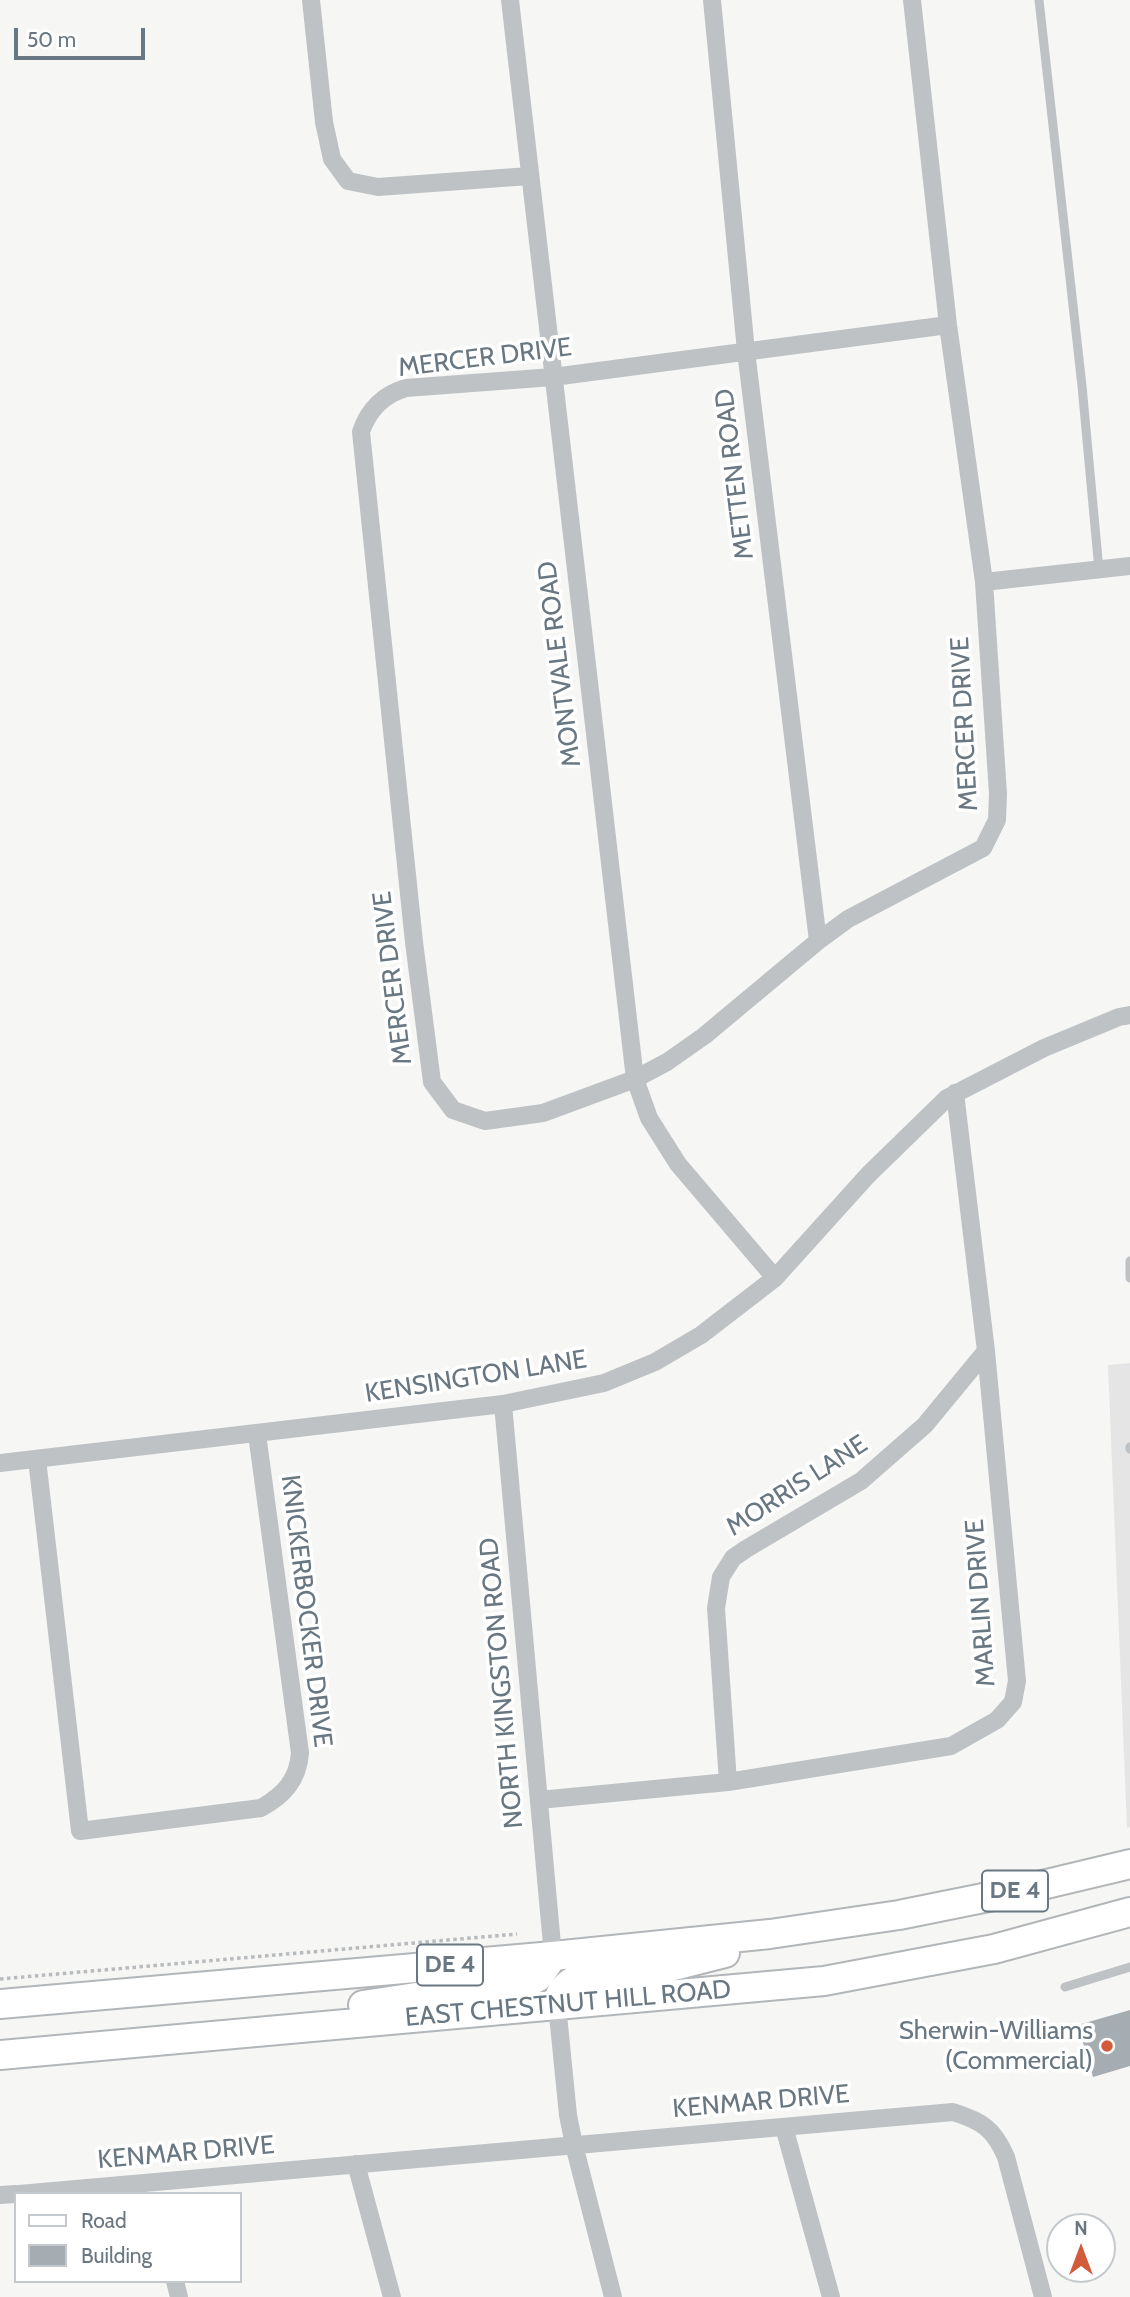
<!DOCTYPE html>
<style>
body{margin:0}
#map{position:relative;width:1130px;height:2297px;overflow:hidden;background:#f6f6f4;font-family:Cabin,sans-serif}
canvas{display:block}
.legend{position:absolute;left:14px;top:2192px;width:228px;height:91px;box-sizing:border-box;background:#fff;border:2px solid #c3c9cd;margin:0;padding:9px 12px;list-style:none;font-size:21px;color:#697782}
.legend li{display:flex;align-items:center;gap:14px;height:35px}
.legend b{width:35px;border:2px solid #c3c9cd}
.north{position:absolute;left:1046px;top:2213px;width:70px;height:70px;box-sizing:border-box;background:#fff;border:2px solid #c3c9cd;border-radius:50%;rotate:0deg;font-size:19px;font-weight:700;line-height:28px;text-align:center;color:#697782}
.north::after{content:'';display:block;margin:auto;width:24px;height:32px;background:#d15b3a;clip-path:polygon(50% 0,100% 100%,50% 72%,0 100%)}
.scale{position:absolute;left:14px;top:28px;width:131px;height:32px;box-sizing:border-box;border:4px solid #697782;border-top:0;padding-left:9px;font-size:21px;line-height:24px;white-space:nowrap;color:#697782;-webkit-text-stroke:5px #fff;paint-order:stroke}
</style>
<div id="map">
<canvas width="1130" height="2297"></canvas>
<ul class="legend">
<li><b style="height:9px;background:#fff"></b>Road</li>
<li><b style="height:19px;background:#a6adb2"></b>Building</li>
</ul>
<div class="north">N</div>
<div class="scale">50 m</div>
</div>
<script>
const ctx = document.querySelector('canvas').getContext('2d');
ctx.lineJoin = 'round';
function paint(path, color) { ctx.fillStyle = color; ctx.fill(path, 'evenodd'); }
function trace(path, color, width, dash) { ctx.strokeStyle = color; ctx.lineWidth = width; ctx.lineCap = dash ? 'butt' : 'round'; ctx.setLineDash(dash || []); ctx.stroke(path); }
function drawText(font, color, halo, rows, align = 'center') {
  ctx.font = font + ' Cabin,sans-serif'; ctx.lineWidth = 7; ctx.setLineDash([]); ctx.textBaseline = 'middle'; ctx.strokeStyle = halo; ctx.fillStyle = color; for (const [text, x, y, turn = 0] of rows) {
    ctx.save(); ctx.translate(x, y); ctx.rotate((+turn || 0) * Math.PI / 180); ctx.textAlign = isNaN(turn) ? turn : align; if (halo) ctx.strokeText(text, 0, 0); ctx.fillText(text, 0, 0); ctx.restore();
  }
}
paint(new Path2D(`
 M1130 1363V1827L1127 1828 1108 1365Z`), '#e4e5e4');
paint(new Path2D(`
 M1130 2010V2066L1093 2077 1078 2025Z`), '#a6adb2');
const primary = new Path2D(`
 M0 2004 553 1956 770 1934 899 1915 1013 1892 1130 1864
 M363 2005 469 1989 529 1982 538 1977 553 1956
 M557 2005C559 1993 564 1986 575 1980L666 1968 725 1953
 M0 2055 824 1981 994 1949 1130 1912`);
trace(primary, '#b2b6b9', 32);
trace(new Path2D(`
 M0 1979 517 1934`), '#b8bbbd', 3.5, [3.5, 3.5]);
trace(new Path2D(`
 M1039 0 1082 386 1099 570
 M1130 1261V1278
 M1130 1447V1449
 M1065 1987 1130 1967`), '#bec2c5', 9);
trace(new Path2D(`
 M311 0 324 122 332 159 348 181 378 187 529 176
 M510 0 635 1079 649 1118 678 1164 775 1278
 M712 0 746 351 818 941
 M912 0 948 325 984 582 998 794 997 820 983 848 848 919 818 941 704 1036 667 1062 635 1079 543 1113 485 1121 453 1110 432 1082 414 942 361 432C368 410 384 394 406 388L553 377 948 325
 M984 582 1130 566
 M503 1404 553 1956
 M37 1459 80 1831 261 1808C284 1795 298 1780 300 1753L257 1434
 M0 1463 503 1404 604 1383 655 1362 701 1335 775 1278 868 1175 947 1098 1044 1048 1119 1017 1130 1015
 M728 1782 716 1608 721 1577 733 1558 746 1549 861 1481 925 1425 986 1351
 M539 1800 728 1782 951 1746 997 1720 1013 1702 1017 1681 986 1351 955 1093
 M557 2005 568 2115 574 2145 613 2297
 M784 2127 831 2297
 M356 2164 392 2297
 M19 2194 953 2112C982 2121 994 2129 1006 2157L1043 2297
 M0 2195 16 2194
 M175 2281 179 2297`), '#bec2c5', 18);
trace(primary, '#fff', 28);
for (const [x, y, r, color] of [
 [1107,2046,7,"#d15b3a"]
]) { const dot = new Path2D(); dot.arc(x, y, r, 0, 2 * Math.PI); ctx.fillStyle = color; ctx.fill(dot); trace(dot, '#fff', 2.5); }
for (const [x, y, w] of [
 [1015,1891,66],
 [450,1965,66]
]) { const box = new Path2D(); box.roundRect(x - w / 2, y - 20.5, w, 41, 5); ctx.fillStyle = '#fff'; ctx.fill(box); trace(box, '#697782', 2); }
drawText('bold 24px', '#697782', null, [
 ["DE 4",1015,1891],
 ["DE 4",450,1965]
]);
drawText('26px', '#697782', '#fff', [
 ["MERCER DRIVE",485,358,-7],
 ["METTEN ROAD",735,474,-97],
 ["MONTVALE ROAD",560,664,-97],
 ["MERCER DRIVE",965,724,-93],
 ["MERCER DRIVE",393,978,-97],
 ["KENSINGTON LANE",476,1377,-9],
 ["MORRIS LANE",797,1486,-33],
 ["MARLIN DRIVE",981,1603,-94],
 ["KNICKERBOCKER DRIVE",306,1611,83],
 ["NORTH KINGSTON ROAD",502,1683,-95],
 ["EAST CHESTNUT HILL ROAD",568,2004,-5],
 ["KENMAR DRIVE",761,2102,-5],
 ["KENMAR DRIVE",186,2153,-5]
]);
drawText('26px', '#697782', '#fff', [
 ["Sherwin-Williams",1093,2031],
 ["(Commercial)",1093,2061]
], 'right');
</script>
